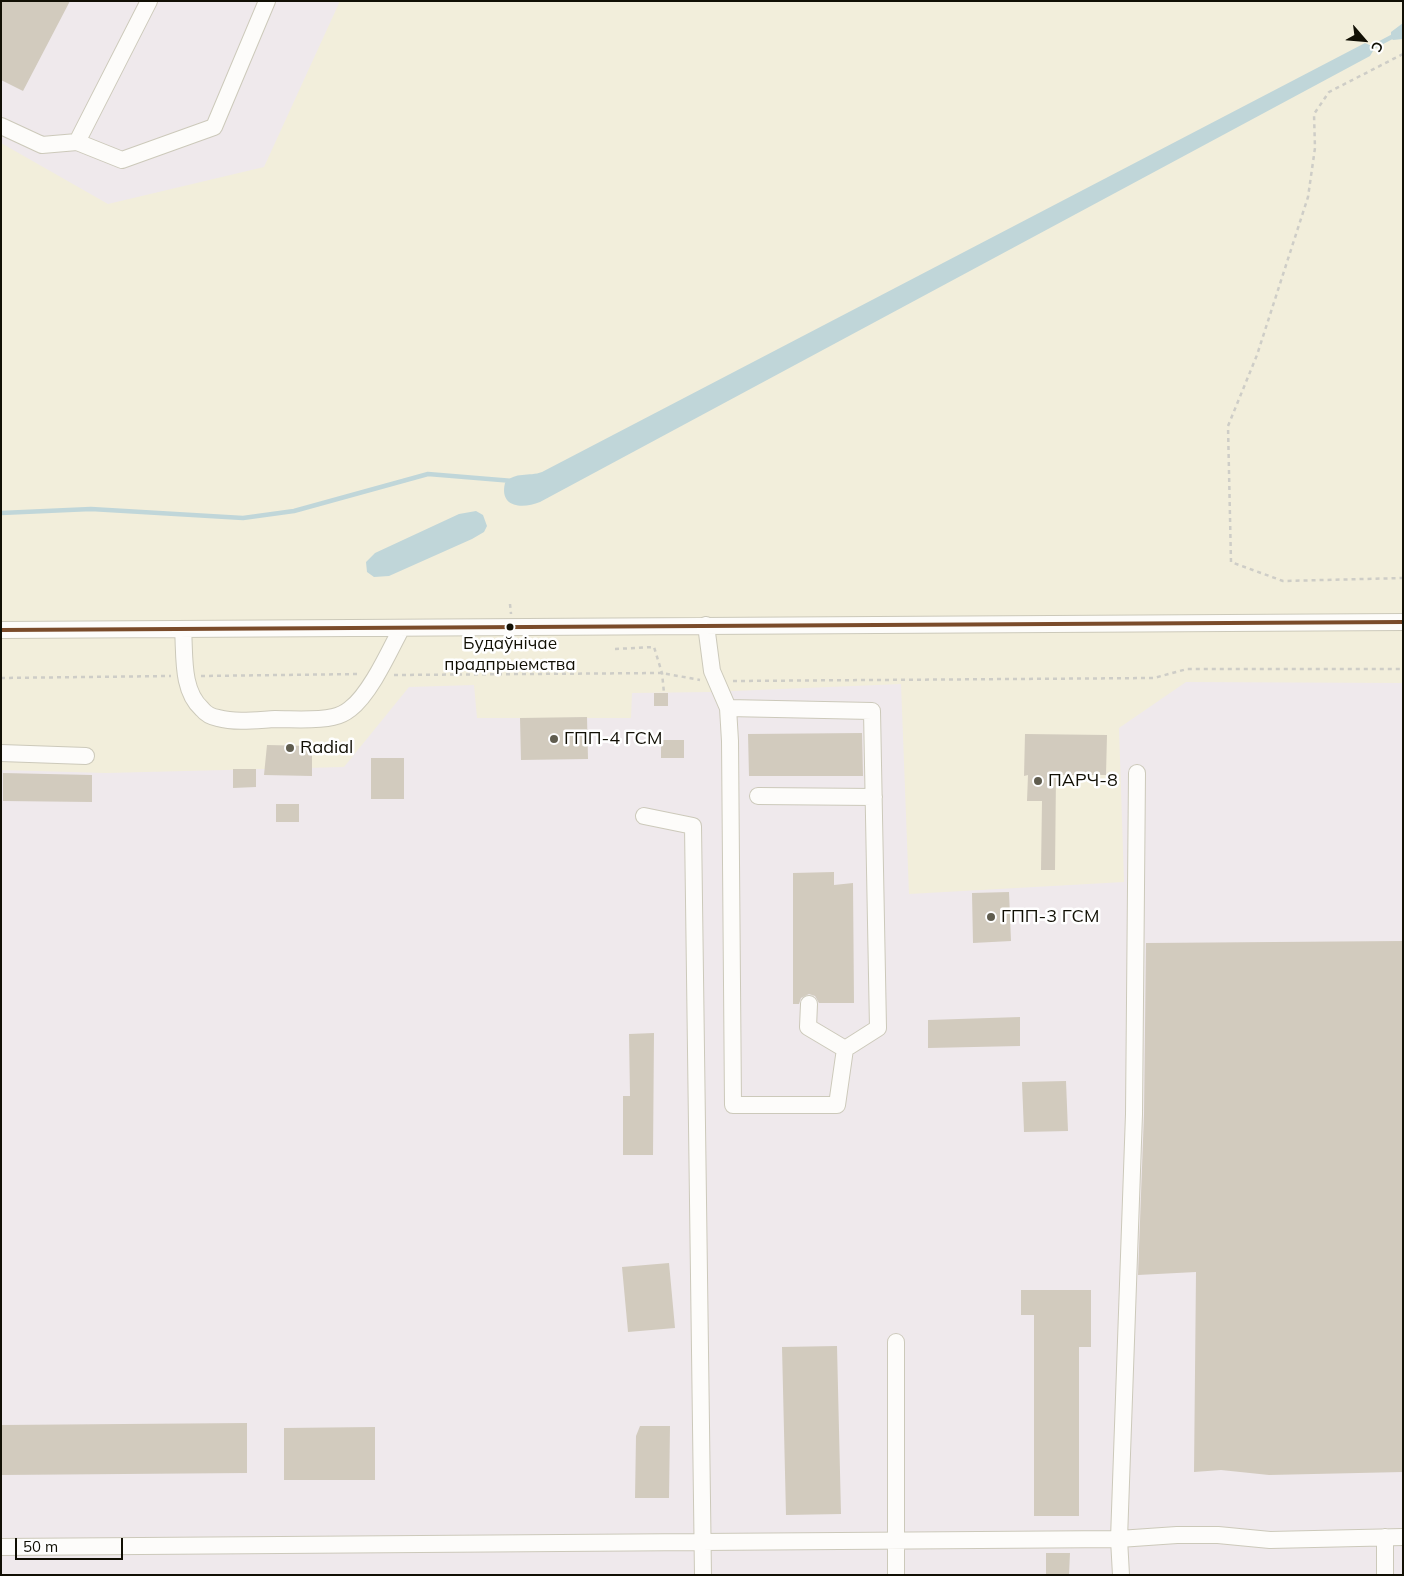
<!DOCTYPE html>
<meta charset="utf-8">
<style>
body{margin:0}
#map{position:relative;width:1404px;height:1576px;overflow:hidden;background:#f2eedb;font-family:Mulish,sans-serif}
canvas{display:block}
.frame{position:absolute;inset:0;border:2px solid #110f04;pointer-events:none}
.north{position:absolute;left:1339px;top:15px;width:50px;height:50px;-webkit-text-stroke:4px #fff;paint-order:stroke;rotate:117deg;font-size:14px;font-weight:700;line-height:20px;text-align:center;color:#110f04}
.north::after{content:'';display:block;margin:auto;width:18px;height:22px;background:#110f04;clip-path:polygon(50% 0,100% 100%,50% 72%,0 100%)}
.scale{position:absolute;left:15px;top:1538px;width:108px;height:22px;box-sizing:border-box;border:2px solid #110f04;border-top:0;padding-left:6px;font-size:15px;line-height:18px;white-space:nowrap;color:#110f04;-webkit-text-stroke:4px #fff;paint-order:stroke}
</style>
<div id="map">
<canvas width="1404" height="1576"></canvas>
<div class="frame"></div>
<div class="north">С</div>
<div class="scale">50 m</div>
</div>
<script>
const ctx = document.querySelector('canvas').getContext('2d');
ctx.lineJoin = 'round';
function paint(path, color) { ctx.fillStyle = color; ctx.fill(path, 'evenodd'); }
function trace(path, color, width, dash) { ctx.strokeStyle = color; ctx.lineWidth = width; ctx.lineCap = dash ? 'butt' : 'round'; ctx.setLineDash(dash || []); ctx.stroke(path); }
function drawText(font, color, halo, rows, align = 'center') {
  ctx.font = font + ' Mulish,sans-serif'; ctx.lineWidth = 5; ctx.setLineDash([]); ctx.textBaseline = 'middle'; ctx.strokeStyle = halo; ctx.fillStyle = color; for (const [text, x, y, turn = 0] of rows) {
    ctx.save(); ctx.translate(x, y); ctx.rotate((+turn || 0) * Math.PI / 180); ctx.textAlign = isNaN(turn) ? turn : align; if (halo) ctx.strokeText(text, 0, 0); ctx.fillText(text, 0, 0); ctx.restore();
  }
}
paint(new Path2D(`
 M1 1H340L264 167 108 204 1 143Z
 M1186 682 1403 683V1575H1V770L106 773 344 767 409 687 474 685 477 718H631L632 693 709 692 901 684 909 894 1124 882 1119 728Z`), '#efe9ec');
paint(new Path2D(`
 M1403 23V39L1393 40 1391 38V32Z
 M1365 43 1372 46 1373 51 1370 56 540 502C523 509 499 508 505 483 515 471 529 477 542 472Z
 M476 511 483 515 487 526 484 532 472 539 389 576 374 577 367 572 366 562 375 553 459 514Z`), '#c0d6d9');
trace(new Path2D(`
 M1369 49 1403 31
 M1 513 91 509 243 518 294 511 428 474 513 481`), '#c0d6d9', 4.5);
paint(new Path2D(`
 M1 1H70L23 91 1 80Z
 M654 693H668V706H654Z
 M587 717 588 759 521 760 520 718Z
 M862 733 863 776H749L748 734Z
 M1025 734 1107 735 1106 775H1056L1055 870H1041L1042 801H1027L1028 775 1024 776Z
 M661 740H684V758H661Z
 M267 745 312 746V776L264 775Z
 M371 758H404V799H371Z
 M233 769H256V787L233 788Z
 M3 773 92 775V802L3 801Z
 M276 804H299V822H276Z
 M834 872V885L853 883 854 1003H819L815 996 809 994 801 998 799 1004H793V873Z
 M1009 892 1011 941 973 943 972 893Z
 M1403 941V1472L1269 1475 1221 1470 1194 1472 1196 1272 1138 1275 1144 1114 1146 943Z
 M1020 1017V1046L928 1048V1020Z
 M654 1033 653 1155H623V1096H630L629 1034Z
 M1066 1081 1068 1131 1024 1132 1022 1082Z
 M669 1263 675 1328 628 1332 622 1267Z
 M1021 1290H1091V1347H1079V1516H1034V1315H1021Z
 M837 1346 841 1514 786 1515 782 1347Z
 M247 1423V1473L1 1475V1425Z
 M640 1426H670L669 1498H635L636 1436Z
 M375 1427V1480H284V1428Z
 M1046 1553H1070L1069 1575H1046Z`), '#d2cbbe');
const minor = new Path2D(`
 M149 1 77 142 122 160 214 127 267 1
 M1 126 42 145 77 142
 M706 625 712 671 728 708 872 711 878 1028 845 1049 837 1105H733L730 741 728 708
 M183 629C185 655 181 690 202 709 206 714 212 717 218 718 236 723 257 720 275 719 294 719 315 721 333 717 338 716 345 713 350 709 370 694 389 652 401 629
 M1 630 1403 622
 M1 753 86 756
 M758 796 874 797
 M644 816 693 826 703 1575
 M809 1004 808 1027 845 1049
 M896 1342V1575
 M1 1547 1119 1539 1177 1535H1218L1270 1540 1403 1537
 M1121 1575 1119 1539 1134 1114 1137 773
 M1385 1575V1537`);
trace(minor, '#ccc9ba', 18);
trace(new Path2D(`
 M1403 54 1329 92 1314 114 1315 148 1308 197 1257 355 1228 426 1231 562 1283 581 1403 578
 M510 604 511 614
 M615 649 654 647 662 673 664 693
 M394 675 662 673 700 680
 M201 676 361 674
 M1 678 171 676
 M733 681 1154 678 1187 669H1403`), '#cecdc7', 2.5, [4, 4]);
trace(minor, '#fdfcfa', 16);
trace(new Path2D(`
 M1 630 1403 622`), '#7a4b2a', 4);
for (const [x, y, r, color] of [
 [510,627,4.5,"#110f04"],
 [554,739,5,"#605d4f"],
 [290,748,5,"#605d4f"],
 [1038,781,5,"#605d4f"],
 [991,917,5,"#605d4f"]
]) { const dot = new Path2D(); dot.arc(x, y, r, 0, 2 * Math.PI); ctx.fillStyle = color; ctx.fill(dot); trace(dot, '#fff', 2); }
drawText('17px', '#110f04', '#fff', [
 ["Будаўнічае",510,644],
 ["прадпрыемства",510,665]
]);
drawText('18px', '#110f04', '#fff', [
 ["ГПП-4 ГСМ",564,739],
 ["Radial",300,748],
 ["ПАРЧ-8",1048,781],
 ["ГПП-3 ГСМ",1001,917]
], 'left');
</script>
